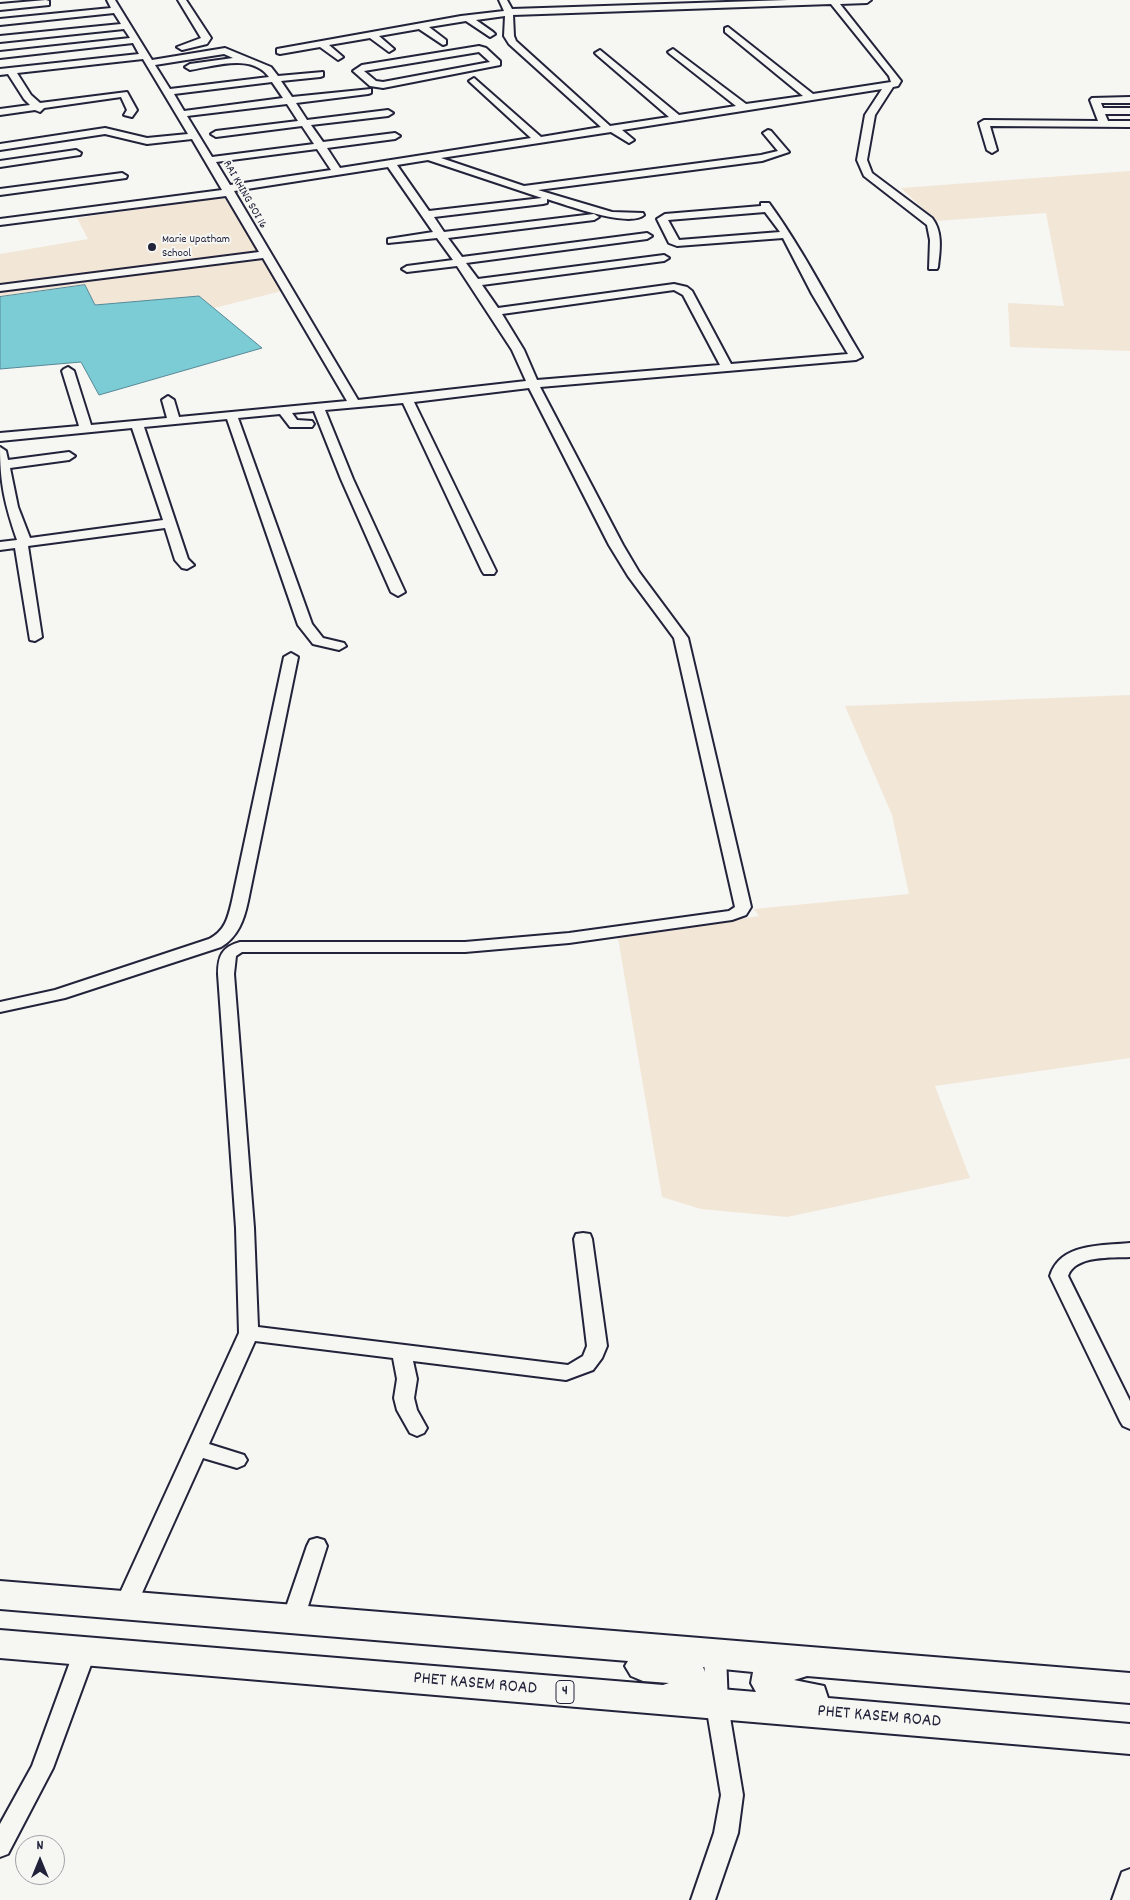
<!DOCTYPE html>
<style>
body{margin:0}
#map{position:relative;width:1130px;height:1900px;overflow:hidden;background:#f6f6f2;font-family:Dekko,sans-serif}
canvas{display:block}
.north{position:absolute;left:15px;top:1835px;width:50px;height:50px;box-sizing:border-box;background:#f6f6f2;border:1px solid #a1a1a9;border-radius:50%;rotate:0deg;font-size:14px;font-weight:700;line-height:20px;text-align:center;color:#22223b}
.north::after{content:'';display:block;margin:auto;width:18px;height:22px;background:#22223b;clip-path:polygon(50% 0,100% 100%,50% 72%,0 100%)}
</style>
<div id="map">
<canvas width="1130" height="1900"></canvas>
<div class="north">N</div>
</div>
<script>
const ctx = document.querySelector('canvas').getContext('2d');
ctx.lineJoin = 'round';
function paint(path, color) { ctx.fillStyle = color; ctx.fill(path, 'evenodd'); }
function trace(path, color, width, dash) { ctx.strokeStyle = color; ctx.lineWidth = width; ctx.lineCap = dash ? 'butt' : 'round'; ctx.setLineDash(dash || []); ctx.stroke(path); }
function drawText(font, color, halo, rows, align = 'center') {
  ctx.font = font + ' Dekko,sans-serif'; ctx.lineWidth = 4; ctx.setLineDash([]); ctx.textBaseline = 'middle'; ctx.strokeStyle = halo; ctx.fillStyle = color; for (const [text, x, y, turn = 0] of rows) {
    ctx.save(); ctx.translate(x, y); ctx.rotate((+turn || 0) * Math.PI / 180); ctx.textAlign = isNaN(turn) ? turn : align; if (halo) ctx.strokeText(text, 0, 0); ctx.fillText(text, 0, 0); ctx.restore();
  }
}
paint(new Path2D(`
 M1130 171V351L1010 347 1008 303 1064 306 1046 213 936 221 901 188Z
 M225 197 264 255 282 291 214 308 199 296 94 305 85 285 0 297V254L88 239 77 218Z
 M1130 695V1058L935 1086 970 1178 787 1217 701 1209 662 1197 618 938 759 916 754 909 909 894 892 815 845 706Z`), '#f2e6d7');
const water = new Path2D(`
 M85 285 95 305 199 296 262 348 99 395 81 362 0 369V297Z`);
paint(water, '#7bccd4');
trace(water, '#578897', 1);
const minor = new Path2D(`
 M46 0 49 1V5L0 10V4Z
 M107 0H115L152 60 225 48 271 67 278 76 323 72V76L320 77 281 81 292 97 371 89V93L368 94 296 103 307 120 388 110 393 113 388 116 311 125 323 142 395 133 400 136 395 139 327 148 340 168 531 138 471 83 469 81 474 78 541 137 601 127 509 44 504 36 505 16 476 20 493 32 495 34 490 37 466 21 429 27 446 40V44L443 45 419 29 379 36 394 49 389 52 370 38 329 45 343 57 338 60 320 47 280 54 277 53V49L461 16 504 11 499 0H507L512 9 788 0H871L867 3 840 4 901 81 898 86 893 87 875 115 867 160 872 173 932 218C943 232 940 250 938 267L937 269H929L930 240 927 225 864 176 857 160 865 115 882 89 622 130 634 140 629 143 611 132 441 158 524 186 761 155 778 151 763 133 768 130 771 131 789 152 762 161 538 190 612 212 643 213 644 215C629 228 566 205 547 199V203L543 204 434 217 444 232 594 214 599 217 594 220 448 238 462 257 647 233 652 236 647 239 466 263 478 279 664 255 669 258 664 261 482 285 498 308 674 284 687 287 692 291 731 364 848 354 812 294 783 238 677 246 669 243 657 219 665 214 761 206V203H769C804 251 831 306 862 357L856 360 540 387 623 545 639 572 688 638 751 907 746 915 732 920 569 943 465 952H242L236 956 234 974 254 1228 258 1327 568 1365 583 1356 587 1346 574 1239 576 1234 583 1233 590 1234 592 1239 607 1346 602 1358 593 1370 566 1380 413 1361 417 1379 414 1398 417 1410 427 1428 424 1433 417 1436 410 1433 397 1410 394 1398 397 1379 393 1358 255 1341 209 1444 244 1455 247 1460 244 1465 237 1468 203 1458 137 1604 134 1610 126 1613 118 1610 115 1604 239 1333 236 1228 218 974C218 956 222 947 240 942H465L569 933 729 911 735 907 674 638 628 576 609 545 529 388 414 402 496 571 494 574H484L482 571 403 403 325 410 353 479 405 592 398 596 391 592 341 479 314 411 292 413 297 420 312 421 314 424 312 427H290L280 414 238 418 312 624 323 638 344 643 346 646 339 650 313 644 298 625 227 419 144 427 188 559 194 565 187 569 182 568 175 560 165 528 28 546 42 637 35 641 30 640 15 548 0 550V542L17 540C5 505 0 484 0 447L6 451 8 460 69 452 75 456 69 460 10 468 18 507 30 538 163 520 132 428 0 441V433L79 426 62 371 64 369 68 367 74 371 91 425 167 418 162 400 168 396 174 400 179 417 347 401 263 258 0 291V285L259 252 226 196 0 225V219L222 190 192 139 147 144 105 134 0 150V144L105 128 147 138 188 134 143 59 17 73 31 95 40 103 127 92 137 110 132 117 124 115 127 110 121 97 44 108 40 112 35 110 0 115V109L30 105 24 99 8 74 0 75V69L139 54 133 43 0 58V52L130 38 124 29 0 42V36L121 24 114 13 0 25V19L111 8ZM831 4 889 76 891 82 813 94 728 27 725 28V32L803 96 746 104 673 49 668 52 670 54 736 106 679 115 600 50 595 53 597 55 669 117 610 126 516 41 514 36 513 15ZM224 54 233 58 190 64 185 67 190 70C214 66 252 53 269 77L170 89 155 65ZM272 82 283 98 184 111 174 94ZM287 104 298 121 216 131 211 134 216 137 302 126 314 144 212 157 187 116ZM317 149 331 170 230 185 216 162ZM428 160 542 198 429 211 397 165ZM388 167 433 232 388 239V243L437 238 453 260 407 266 402 269 407 272 457 266 512 350 526 381 358 400 234 191ZM765 212 780 232 679 240 668 220ZM674 290 683 295 720 365 537 380 524 350 502 314Z
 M178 0H186L211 38 207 44 182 50 177 47 201 38Z
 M479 46 486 48 500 61V65L383 88 370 86 353 71 362 65ZM479 52 490 62 383 82 376 81 364 71Z
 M1130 97V103H1101L1103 108H1130V114H1105L1108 121H1130V127L990 126 997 150 992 153 987 150 979 123 984 120 1098 121 1090 100 1092 98Z
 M76 150 81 153 80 155 0 167V161Z
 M122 173 127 176 126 178 0 195V189Z
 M291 653 298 657 248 901C244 920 238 937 221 947L65 998 0 1012V1002L55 990 209 939C225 931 228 918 232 901L284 657Z
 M1130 1243V1257C1112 1258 1075 1255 1068 1276L1130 1401V1429L1123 1426 1120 1421 1050 1276C1060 1243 1101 1246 1130 1243Z
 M317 1538 324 1540 327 1546 304 1619 301 1625 293 1628 285 1625 282 1619 307 1546 310 1540Z
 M85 1642 93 1645 96 1651 53 1768 8 1854 0 1857V1824L32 1766 74 1651 77 1645Z
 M715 1645 723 1648 726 1654 728 1705 743 1795 738 1833 715 1900H691L714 1833 721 1795 706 1705 704 1654 707 1648Z
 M1130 1869V1900H1112L1122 1872Z`);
const primary = new Path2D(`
 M0 1581 1130 1673V1703L807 1676 794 1680 824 1686 828 1698 1130 1724V1754L0 1658V1630L663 1685 669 1683 643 1681 631 1676 625 1666 628 1661 0 1609ZM703 1667 753 1672 751 1683 756 1692 708 1688 710 1684Z`);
trace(minor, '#22223b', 4);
trace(primary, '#22223b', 4);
paint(minor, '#f6f6f2');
paint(primary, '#f6f6f2');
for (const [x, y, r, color] of [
 [152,247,5,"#22223b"]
]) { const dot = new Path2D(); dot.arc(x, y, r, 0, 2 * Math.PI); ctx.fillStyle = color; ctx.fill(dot); trace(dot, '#f6f6f2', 2); }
drawText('12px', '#22223b', '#f6f6f2', [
 ["RAI KHING SOI 16",244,195,60]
]);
drawText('12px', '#22223b', '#f6f6f2', [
 ["Marie Upatham",162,240],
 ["School",162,254]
], 'left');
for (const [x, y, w] of [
 [565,1692,18]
]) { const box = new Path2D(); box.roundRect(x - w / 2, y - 11.5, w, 23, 4); ctx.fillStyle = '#f6f6f2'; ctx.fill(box); trace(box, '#22223b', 1); }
drawText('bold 14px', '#22223b', null, [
 ["4",565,1692]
]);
drawText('18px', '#22223b', '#f6f6f2', [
 ["PHET KASEM ROAD",475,1685,5],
 ["PHET KASEM ROAD",879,1718,5]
]);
</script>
